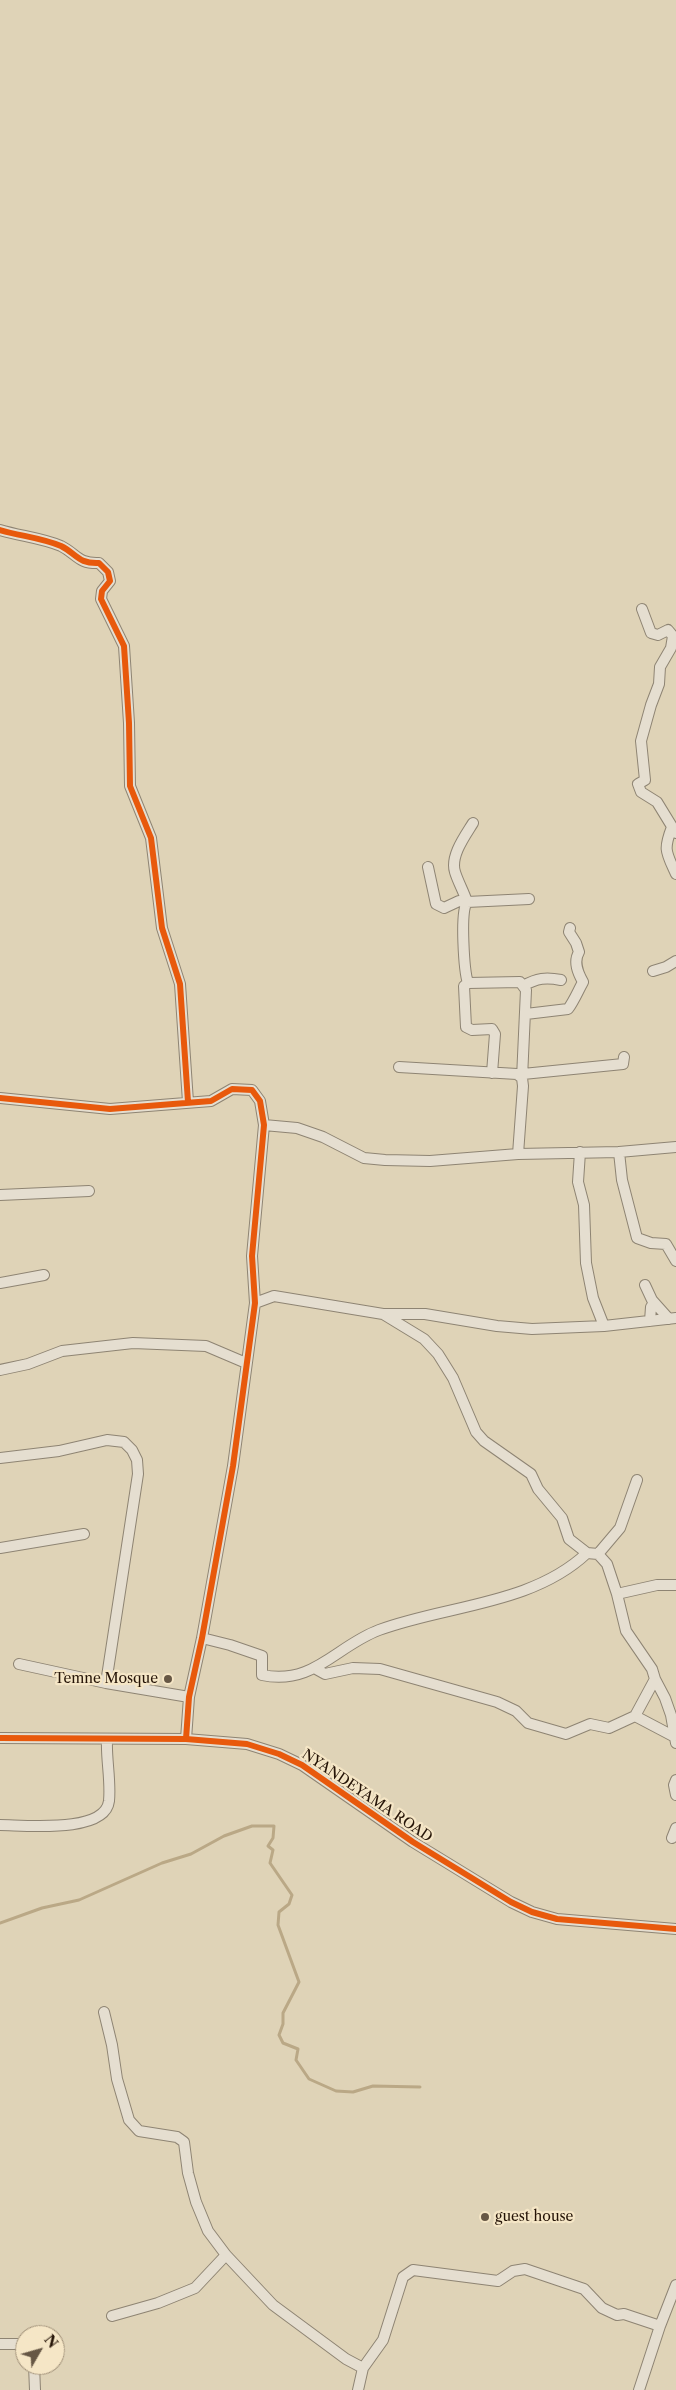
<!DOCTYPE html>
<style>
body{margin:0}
#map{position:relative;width:676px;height:2390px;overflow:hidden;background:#dfd3b7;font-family:"Libre Caslon Text",serif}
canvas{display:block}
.north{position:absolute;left:15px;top:2325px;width:50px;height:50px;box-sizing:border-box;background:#f5e6c6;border:1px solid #a2927a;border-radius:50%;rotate:52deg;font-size:14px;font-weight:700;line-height:20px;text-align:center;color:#251407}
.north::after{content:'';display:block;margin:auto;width:18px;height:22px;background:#665745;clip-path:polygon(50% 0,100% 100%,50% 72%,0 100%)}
</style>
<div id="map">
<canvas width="676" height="2390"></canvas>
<div class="north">N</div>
</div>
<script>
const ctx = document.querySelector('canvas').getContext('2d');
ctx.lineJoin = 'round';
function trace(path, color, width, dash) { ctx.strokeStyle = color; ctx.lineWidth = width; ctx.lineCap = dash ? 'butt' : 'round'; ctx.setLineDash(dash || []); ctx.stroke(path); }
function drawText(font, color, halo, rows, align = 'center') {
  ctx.font = font + ' "Libre Caslon Text",serif'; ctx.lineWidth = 4.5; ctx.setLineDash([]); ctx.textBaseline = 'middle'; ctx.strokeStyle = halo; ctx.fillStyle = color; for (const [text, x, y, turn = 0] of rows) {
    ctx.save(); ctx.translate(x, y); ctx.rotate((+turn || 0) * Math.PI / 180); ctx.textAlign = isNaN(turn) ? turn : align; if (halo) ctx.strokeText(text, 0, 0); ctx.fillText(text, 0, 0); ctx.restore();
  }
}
trace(new Path2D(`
 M0 1923 42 1908 79 1900 162 1863 191 1854 224 1836 252 1826H274L273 1838 268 1846 273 1850 270 1863 292 1895 289 1904 279 1912 278 1925 299 1982 283 2013V2024L279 2035 283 2043 298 2049 296 2060 309 2079 336 2091 353 2092 373 2086 420 2087`), '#baa886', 3);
const street = new Path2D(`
 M0 530C20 536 42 538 61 546 77 554 78 564 99 563L108 572 110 581 102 591 101 599 124 646 129 723 130 786 151 838 162 928 180 984 188 1102
 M642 609 651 633 658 635 668 630 673 636 671 648 660 667 659 684 651 705 641 741 645 780 638 784 641 792 657 802 676 833
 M672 827C663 850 666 852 676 874
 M428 867 436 904 444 908 459 901 467 902C464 892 458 882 455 872 450 856 465 836 473 823
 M653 971 666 967 676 961
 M468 983C464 971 460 912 467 902L529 899
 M523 986C537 978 546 977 561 980
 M526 1014 568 1009C574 1001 578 991 583 982 578 973 573 962 579 952L576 943 569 932 570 928
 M399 1067 517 1074 522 1078 523 1086 518 1154
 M492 1073 495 1034 492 1029 472 1030 466 1027 464 986 468 983 520 982 526 990 522 1078
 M523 1074 623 1064 624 1057
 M0 1098 110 1109 211 1101 232 1089 252 1090 260 1101 264 1125 252 1256 255 1303 233 1466 202 1638 189 1697 186 1739
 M264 1125 297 1128 323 1137 364 1158 385 1160 430 1161 518 1154 619 1152 676 1147
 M619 1152 622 1180 637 1238 651 1243 666 1244 676 1261
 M0 1195 89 1191
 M0 1283 44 1275
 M645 1285 652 1300 669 1319
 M255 1303 274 1296 383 1314H425L497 1326 532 1329 604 1326 593 1298 586 1263 584 1205 578 1182 580 1152
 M383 1314 424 1339 438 1354 453 1378 476 1432 484 1441 531 1474 538 1489 562 1518 569 1539 587 1553
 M650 1321 651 1307 654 1303
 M604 1326 676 1318
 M0 1370 28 1364 62 1351 133 1343 206 1346 246 1363
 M0 1458 59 1451 107 1440 124 1442 132 1450 137 1460 138 1474 106 1683
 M0 1548 84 1534
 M598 1554 607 1564 617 1594 657 1585H676
 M617 1594 626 1631 652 1669 655 1679 665 1698 671 1715 676 1743
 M202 1638 230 1645 262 1656V1675C313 1686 336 1646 379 1630 446 1605 532 1605 587 1553L598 1554 620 1528 637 1480
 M19 1664 106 1683 189 1697
 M316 1669 325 1674 353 1668 380 1669 497 1702 516 1711 528 1723 566 1734 590 1724 609 1728 635 1716
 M655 1679 635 1716 673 1736
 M0 1738 186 1739 247 1744 279 1754 302 1765 413 1842 511 1902 532 1912 557 1919 676 1929
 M676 1780 674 1785 676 1795
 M0 1825C24 1825 105 1834 109 1801 111 1780 106 1760 107 1739
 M672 1838 676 1828
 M104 2012 112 2045 117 2079 129 2120 139 2131 177 2137 184 2142 188 2173 196 2202 208 2231 226 2255 273 2305 346 2359 363 2368 358 2390
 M112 2316 158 2303 195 2288 226 2255
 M0 2344H25
 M34 2365 35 2390
 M363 2368 383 2340 403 2277 413 2270 498 2281 513 2271 525 2269 584 2289 602 2308 617 2315 624 2314 660 2326
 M639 2390 660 2326 676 2285`);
trace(street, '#8e8473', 12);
trace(street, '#e5ded0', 10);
trace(new Path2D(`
 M0 530C20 536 42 538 61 546 77 554 78 564 99 563L108 572 110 581 102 591 101 599 124 646 129 723 130 786 151 838 162 928 180 984 188 1102
 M0 1098 110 1109 211 1101 232 1089 252 1090 260 1101 264 1125 252 1256 255 1303 233 1466 202 1638 189 1697 186 1739
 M0 1738 186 1739 247 1744 279 1754 302 1765 413 1842 511 1902 532 1912 557 1919 676 1929`), '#e8590c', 6);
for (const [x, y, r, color] of [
 [168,1679,5,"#665745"],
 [485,2217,5,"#665745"]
]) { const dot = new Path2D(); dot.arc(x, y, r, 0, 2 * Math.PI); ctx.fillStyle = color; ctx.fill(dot); trace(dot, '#f5e6c6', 2); }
drawText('14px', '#251407', '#f5e6c6', [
 ["Temne Mosque",158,1679],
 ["guest house",495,2217,"left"]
], 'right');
drawText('14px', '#251407', '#f5e6c6', [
 ["NYANDEYAMA ROAD",367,1796,34]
]);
</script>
